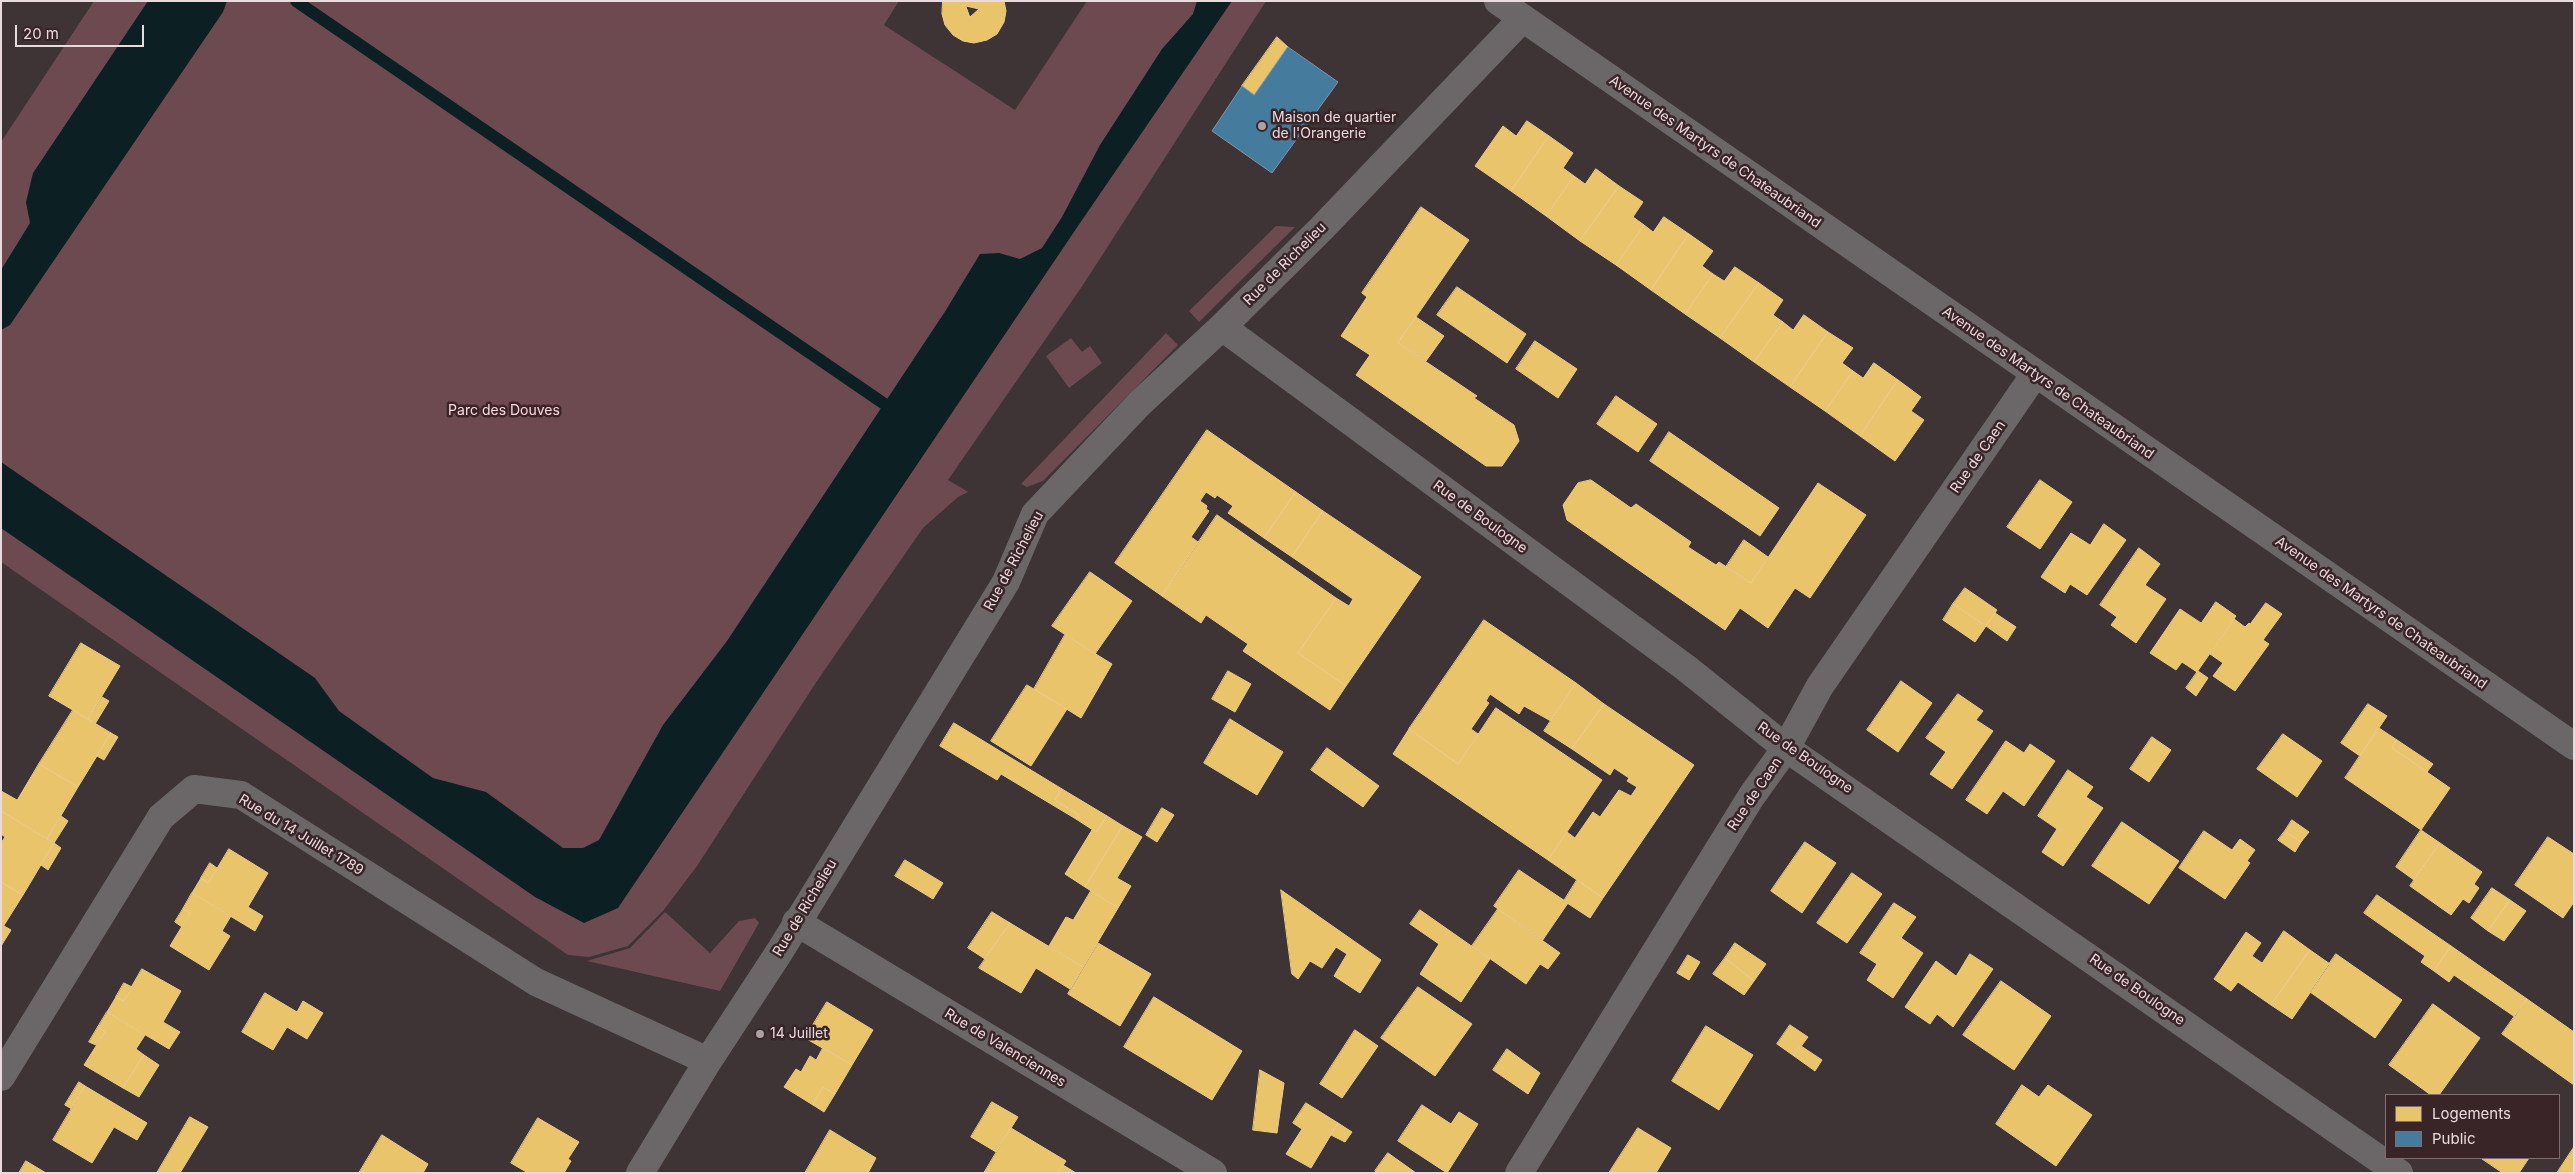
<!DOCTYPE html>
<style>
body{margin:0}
#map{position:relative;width:2575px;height:1174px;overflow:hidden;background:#3e3335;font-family:Inter,sans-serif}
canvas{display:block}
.frame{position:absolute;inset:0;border:2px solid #e9dbdd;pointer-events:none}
.legend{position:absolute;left:2385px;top:1094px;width:175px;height:65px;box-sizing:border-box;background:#392428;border:1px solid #7f6d70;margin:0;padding:6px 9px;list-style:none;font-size:15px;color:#e9dbdd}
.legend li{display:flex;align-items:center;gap:10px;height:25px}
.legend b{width:25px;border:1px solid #7f6d70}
.scale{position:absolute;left:15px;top:25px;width:129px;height:22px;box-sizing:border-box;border:2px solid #e9dbdd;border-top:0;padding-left:6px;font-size:15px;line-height:18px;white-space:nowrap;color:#e9dbdd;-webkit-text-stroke:4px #392428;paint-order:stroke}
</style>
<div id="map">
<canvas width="2575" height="1174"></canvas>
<div class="frame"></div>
<ul class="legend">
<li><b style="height:14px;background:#e9c46a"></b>Logements</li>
<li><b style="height:14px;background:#457b9d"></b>Public</li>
</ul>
<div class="scale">20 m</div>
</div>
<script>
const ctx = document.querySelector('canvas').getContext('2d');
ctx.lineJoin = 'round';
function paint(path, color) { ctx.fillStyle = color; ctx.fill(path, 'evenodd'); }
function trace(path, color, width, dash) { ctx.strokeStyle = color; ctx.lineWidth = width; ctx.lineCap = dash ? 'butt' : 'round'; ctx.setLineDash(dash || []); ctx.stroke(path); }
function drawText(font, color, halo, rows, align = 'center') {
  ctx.font = font + ' Inter,sans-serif'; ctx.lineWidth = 5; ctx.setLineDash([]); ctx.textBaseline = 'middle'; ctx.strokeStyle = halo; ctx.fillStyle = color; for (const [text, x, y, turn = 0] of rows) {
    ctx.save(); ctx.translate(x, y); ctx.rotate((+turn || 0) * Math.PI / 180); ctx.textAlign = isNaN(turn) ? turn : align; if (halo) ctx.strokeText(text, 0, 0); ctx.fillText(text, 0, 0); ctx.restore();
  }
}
paint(new Path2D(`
 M94 1H899L884 25 1015 110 1087 1H1266L1083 285 948 480 968 492 958 497 923 528 819 678 697 866 663 911 628 946 589 957 568 955 1 562V142Z
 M1276 226 1295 227 1199 322 1189 311Z
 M1166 333 1178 345 1043 481 1027 487 1021 484Z
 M1071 338 1082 352 1090 346 1102 363 1069 388 1046 356Z
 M665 912 710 953 739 921 755 918 759 923 720 991 587 961 630 948Z`), '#6d4950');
paint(new Path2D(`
 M148 1H227L223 12 10 325 1 330V270L30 223 26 202 33 173Z
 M1197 1H1232L1078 226 618 908 584 923 535 897 1 528V462L315 678 339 711 433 778 486 792 563 848H583L599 840 663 725 727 641 946 310 980 254 999 253 1020 259 1042 248 1062 217 1100 145 1162 49 1193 14Z`), '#0c2024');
const homes = new Path2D(`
 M943 1H1004L1006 11 1004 22 997 34 987 40 974 43 963 41 953 35 945 25 942 14ZM966 6 979 9 970 17Z
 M1277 37 1288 47 1254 95 1242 86Z
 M1527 121 1549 136 1511 191 1475 166 1503 126 1516 136Z
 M1549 136 1573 153 1563 168 1574 176 1546 216 1511 191Z
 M1596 169 1619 186 1580 241 1546 216 1574 176 1585 184Z
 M1619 186 1643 202 1633 217 1644 225 1616 265 1580 241Z
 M1421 207 1469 240 1398 343 1477 396 1474 398 1514 425 1519 441 1502 466H1486L1356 375 1370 355 1341 336 1367 297 1362 293Z
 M1664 217 1689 234 1651 290 1616 265 1644 225 1653 232Z
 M1689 234 1713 251 1702 266 1713 274 1685 314 1651 290Z
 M1735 267 1759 283 1720 338 1685 314 1713 274 1724 281Z
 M1759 283 1783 300 1773 315 1783 322 1754 362 1720 338Z
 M1457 287 1526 334 1507 363 1437 315Z
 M1804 315 1828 332 1790 387 1754 362 1783 322 1793 330Z
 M1416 317 1444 336 1426 361 1398 343Z
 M1828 332 1853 348 1842 363 1853 371 1825 411 1790 387Z
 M1535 341 1577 369 1558 398 1516 369Z
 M1874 363 1898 380 1860 436 1825 411 1853 371 1863 378Z
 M1898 380 1921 397 1911 411 1924 420 1895 461 1860 436Z
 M1616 396 1657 424 1638 452 1597 424Z
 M1207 430 1296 492 1264 538 1228 513 1233 506 1217 495 1215 498 1206 492 1200 501 1207 506 1206 509 1209 511 1191 537 1198 542 1162 596 1115 563Z
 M1669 432 1779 508 1760 536 1650 461Z
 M1591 480 1631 508 1636 504 1691 542 1688 547 1716 565 1719 562 1751 583 1818 483 1866 515 1810 598 1795 588 1768 628 1740 608 1725 630 1567 520 1563 505 1578 483Z
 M2040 480 2072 502 2040 549 2007 527Z
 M1296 492 1323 511 1292 557 1264 538Z
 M1323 511 1421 577 1346 686 1298 653 1336 598 1349 606 1353 599 1292 557Z
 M1217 515 1336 598 1298 653 1346 686 1330 710 1243 651 1248 644 1206 615 1201 623 1162 596Z
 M2104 524 2126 540 2087 595 2070 584 2065 593 2041 577 2071 533 2090 545Z
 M1744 540 1768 557 1751 583 1726 567Z
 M2139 548 2160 564 2145 585 2166 599 2136 643 2111 625 2117 617 2100 605Z
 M1090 572 1132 601 1095 654 1052 626Z
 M1965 588 1997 610 1986 626 1953 604Z
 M2216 602 2236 616 2197 672 2182 662 2176 670 2150 653 2180 609 2201 623Z
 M2266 603 2282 614 2263 640 2269 644 2235 691 2213 676 2223 663 2210 654 2234 619 2245 627 2249 623 2250 624Z
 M1953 604 1986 626 1975 642 1943 620Z
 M1995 613 2016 627 2007 641 1986 626Z
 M1484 620 1576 683 1551 721 1524 706 1519 714 1490 694 1486 701 1489 703 1471 729 1478 734 1458 764 1409 729Z
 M1065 635 1112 664 1081 718 1034 689Z
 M81 643 120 666 88 719 49 696Z
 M1228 671 1251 684 1235 712 1212 699Z
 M2198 671 2208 678 2196 696 2186 688Z
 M1901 681 1932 703 1898 752 1867 730Z
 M1576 683 1604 704 1572 749 1544 731Z
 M1027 685 1067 709 1031 766 991 741Z
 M1958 694 1983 711 1976 720 1993 731 1952 789 1930 774 1946 752 1926 738Z
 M102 697 109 701 95 724 88 719Z
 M1604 704 1694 765 1603 898 1548 860 1567 832 1575 838 1593 812 1600 817 1619 790 1631 796 1637 787 1627 781 1629 778 1614 768 1610 775 1572 749Z
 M2368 704 2387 716 2360 756 2341 743Z
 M1496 708 1602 780 1548 860 1393 754 1409 729 1458 764Z
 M73 710 111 733 78 787 39 764Z
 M1230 719 1283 752 1257 795 1204 763Z
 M954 723 1062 789 1055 800 1079 815 1076 819 1001 774 997 780 940 746Z
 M2379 728 2397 740 2392 748 2450 788 2421 830 2345 778Z
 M111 733 118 737 104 760 97 756Z
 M2283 734 2322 761 2297 797 2257 769Z
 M2152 737 2171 750 2149 782 2130 769Z
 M2397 740 2433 764 2427 772 2392 748Z
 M2006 741 2024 753 2030 744 2055 761 2024 806 2003 791 1987 814 1966 800Z
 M1327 748 1379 786 1363 807 1311 770Z
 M39 764 78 787 47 839 1 811V791L17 800Z
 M2068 770 2093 787 2086 797 2103 808 2063 866 2042 852 2057 829 2038 816Z
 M1062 789 1107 816 1096 832 1076 819 1079 815 1055 800Z
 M1162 808 1174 815 1157 842 1146 835Z
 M1 811 54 843 23 895 1 882V843L5 837 1 834Z
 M61 816 68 821 54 843 47 839Z
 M1107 816 1123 826 1085 887 1065 874 1092 830 1096 832Z
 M2292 820 2309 832 2301 842 2285 831Z
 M2122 822 2179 861 2149 904 2092 866Z
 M1123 826 1142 837 1117 878 1131 886 1118 908 1085 887Z
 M2421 830 2440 843 2414 880 2396 867Z
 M2204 831 2232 850 2240 839 2255 850 2247 861 2250 863 2225 899 2179 868Z
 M2285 831 2301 842 2295 852 2278 840Z
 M2548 837 2574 854V902L2563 918 2515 885Z
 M1805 842 1836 863 1802 913 1771 891Z
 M54 843 61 848 48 870 41 865Z
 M2440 843 2482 872 2474 884 2479 888 2469 903 2463 899 2451 915 2410 886Z
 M229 849 268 873 248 907 263 916 255 931 192 893 201 878 208 883Z
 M905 860 943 883 933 899 895 876Z
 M210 863 217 868 208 883 201 878Z
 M1519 870 1568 903 1542 941 1494 906Z
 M1852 873 1882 894 1847 943 1817 923Z
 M1577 880 1603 898 1590 918 1564 901Z
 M1 882 23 895 1 930Z
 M2492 888 2510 900 2488 931 2471 918Z
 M1281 890 1381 960 1360 993 1334 976 1347 954 1336 947 1322 968 1310 961 1298 979 1292 974Z
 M1091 891 1118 908 1083 967 1049 946 1066 917 1073 920Z
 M192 893 231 916 222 931 230 936 209 970 170 946 190 913 183 909Z
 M2377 895 2451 946 2434 971 2421 962 2425 956 2364 913Z
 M2510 900 2526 911 2504 941 2488 931Z
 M1894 903 1916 917 1901 938 1923 953 1893 998 1867 980 1877 964 1860 953Z
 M183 909 190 913 182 927 175 922Z
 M1498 909 1560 953 1548 969 1540 964 1526 984 1472 946Z
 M1420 910 1490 959 1461 1002 1420 974 1439 944 1410 924Z
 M992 912 1010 923 985 959 968 948Z
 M1010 923 1083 967 1070 989 1036 968 1021 993 979 968Z
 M4 926 11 930 1 946V930Z
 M2284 931 2310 950 2271 1005 2238 982 2231 991 2214 979 2246 932 2261 943 2252 956 2262 963Z
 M1098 943 1151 974 1120 1026 1068 994Z
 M1735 943 1766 964 1754 981 1725 958Z
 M2451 946 2527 999 2515 1017 2454 975 2449 982 2434 971Z
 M2310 950 2330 964 2292 1019 2271 1005Z
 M1970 954 1993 969 1953 1027 1937 1014 1930 1024 1905 1007 1936 961 1956 976Z
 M2336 954 2402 1000 2375 1038 2310 992Z
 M1688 955 1700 962 1689 980 1677 973Z
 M1725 958 1754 981 1744 995 1713 974Z
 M142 969 181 991 163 1022 180 1032 169 1049 107 1012 116 997 123 1001Z
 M2001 981 2051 1016 2014 1070 1963 1035Z
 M124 983 132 987 123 1001 116 997Z
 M1418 987 1472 1024 1435 1076 1381 1038Z
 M265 993 297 1012 303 1001 323 1013 307 1039 287 1027 273 1050 242 1032Z
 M1154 997 1242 1051 1212 1100 1124 1047Z
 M2527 999 2574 1032V1085L2502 1034Z
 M827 1002 873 1030 852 1065 805 1038Z
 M2433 1004 2480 1038 2439 1095H2431L2389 1065Z
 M107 1012 145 1035 136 1049 144 1055 123 1088 84 1065 105 1032 98 1027Z
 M1790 1025 1808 1037 1794 1056 1777 1044Z
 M1706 1026 1753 1055 1719 1110 1672 1081Z
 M98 1027 105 1032 96 1045 89 1042Z
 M1355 1030 1378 1046 1342 1098 1320 1084Z
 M1801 1046 1822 1060 1815 1071 1794 1056Z
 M823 1048 852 1065 835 1094 823 1087 813 1105 784 1087 796 1069 801 1072 810 1056 816 1060Z
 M1507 1049 1540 1073 1528 1094 1493 1070Z
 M144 1055 159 1065 139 1097 123 1088Z
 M1260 1070 1284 1083 1277 1133 1253 1130Z
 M79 1082 85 1086 72 1109 65 1105Z
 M2022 1085 2039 1097 2048 1085 2092 1115 2056 1166 1996 1124Z
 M85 1086 147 1123 137 1140 114 1127 92 1163 53 1140Z
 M823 1087 835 1094 824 1112 813 1105Z
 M992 1102 1018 1117 996 1152 971 1137Z
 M1306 1103 1338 1123 1311 1168 1286 1154 1302 1129 1293 1123Z
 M1422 1105 1451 1124 1459 1112 1478 1124 1447 1173 1398 1141Z
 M190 1117 208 1127 180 1173H157Z
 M538 1118 579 1142 568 1159 571 1161 564 1173H528L511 1163Z
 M1338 1123 1352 1132 1345 1142 1331 1135Z
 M1011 1128 1066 1161 1058 1173H984Z
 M1638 1128 1671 1148 1656 1173H1609Z
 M830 1130 876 1158 868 1173H805Z
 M382 1135 428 1164 423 1173H359Z
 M2574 1147V1173H2557Z
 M1388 1153 1416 1173H1377L1375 1171Z
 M2481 1158H2529L2519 1173H2503Z
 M26 1161 46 1173H19Z
 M1063 1165 1076 1173H1058Z`);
paint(homes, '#e9c46a');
trace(homes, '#e9cb8c', 1);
const public = new Path2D(`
 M1288 47 1338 82 1272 173 1212 131 1242 86 1254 95Z`);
paint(public, '#457b9d');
trace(public, '#7698b0', 1);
trace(new Path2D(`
 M296 1 883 403`), '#0c2024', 12);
trace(new Path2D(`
 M1498 1 2574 746
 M1222 327 1686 668 1786 748 2399 1173
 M796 922 1213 1173
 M1 1077 161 817 194 789 241 795 536 982 708 1061
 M640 1173 708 1061 780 951 1006 582 1035 514 1140 403 1222 327 1321 229 1523 18
 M1519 1173 1751 797 1786 748 1820 686 2035 374`), '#6b6667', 28);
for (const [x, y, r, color] of [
 [1262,126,5,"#ada0a2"],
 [760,1034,5,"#ada0a2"]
]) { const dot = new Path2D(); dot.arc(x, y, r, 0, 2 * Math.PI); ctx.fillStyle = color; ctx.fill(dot); trace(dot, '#392428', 2); }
drawText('14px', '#e9dbdd', '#392428', [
 ["Maison de quartier",1272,118],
 ["de l'Orangerie",1272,134],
 ["14 Juillet",770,1034]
], 'left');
drawText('14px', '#e9dbdd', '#392428', [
 ["Avenue des Martyrs de Chateaubriand",1715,152,35],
 ["Rue de Richelieu",1285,264,-45],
 ["Avenue des Martyrs de Chateaubriand",2048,383,35],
 ["Rue de Caen",1978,457,-55],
 ["Rue de Boulogne",1480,517,36],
 ["Rue de Richelieu",1014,561,-62],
 ["Avenue des Martyrs de Chateaubriand",2381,613,35],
 ["Rue de Boulogne",1805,758,35],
 ["Rue de Caen",1755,794,-56],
 ["Rue du 14 Juillet 1789",301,835,31],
 ["Rue de Richelieu",805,908,-59],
 ["Rue de Boulogne",2137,990,35],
 ["Rue de Valenciennes",1005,1048,31]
]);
drawText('14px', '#fed8de', '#392428', [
 ["Parc des Douves",504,411]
]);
</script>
